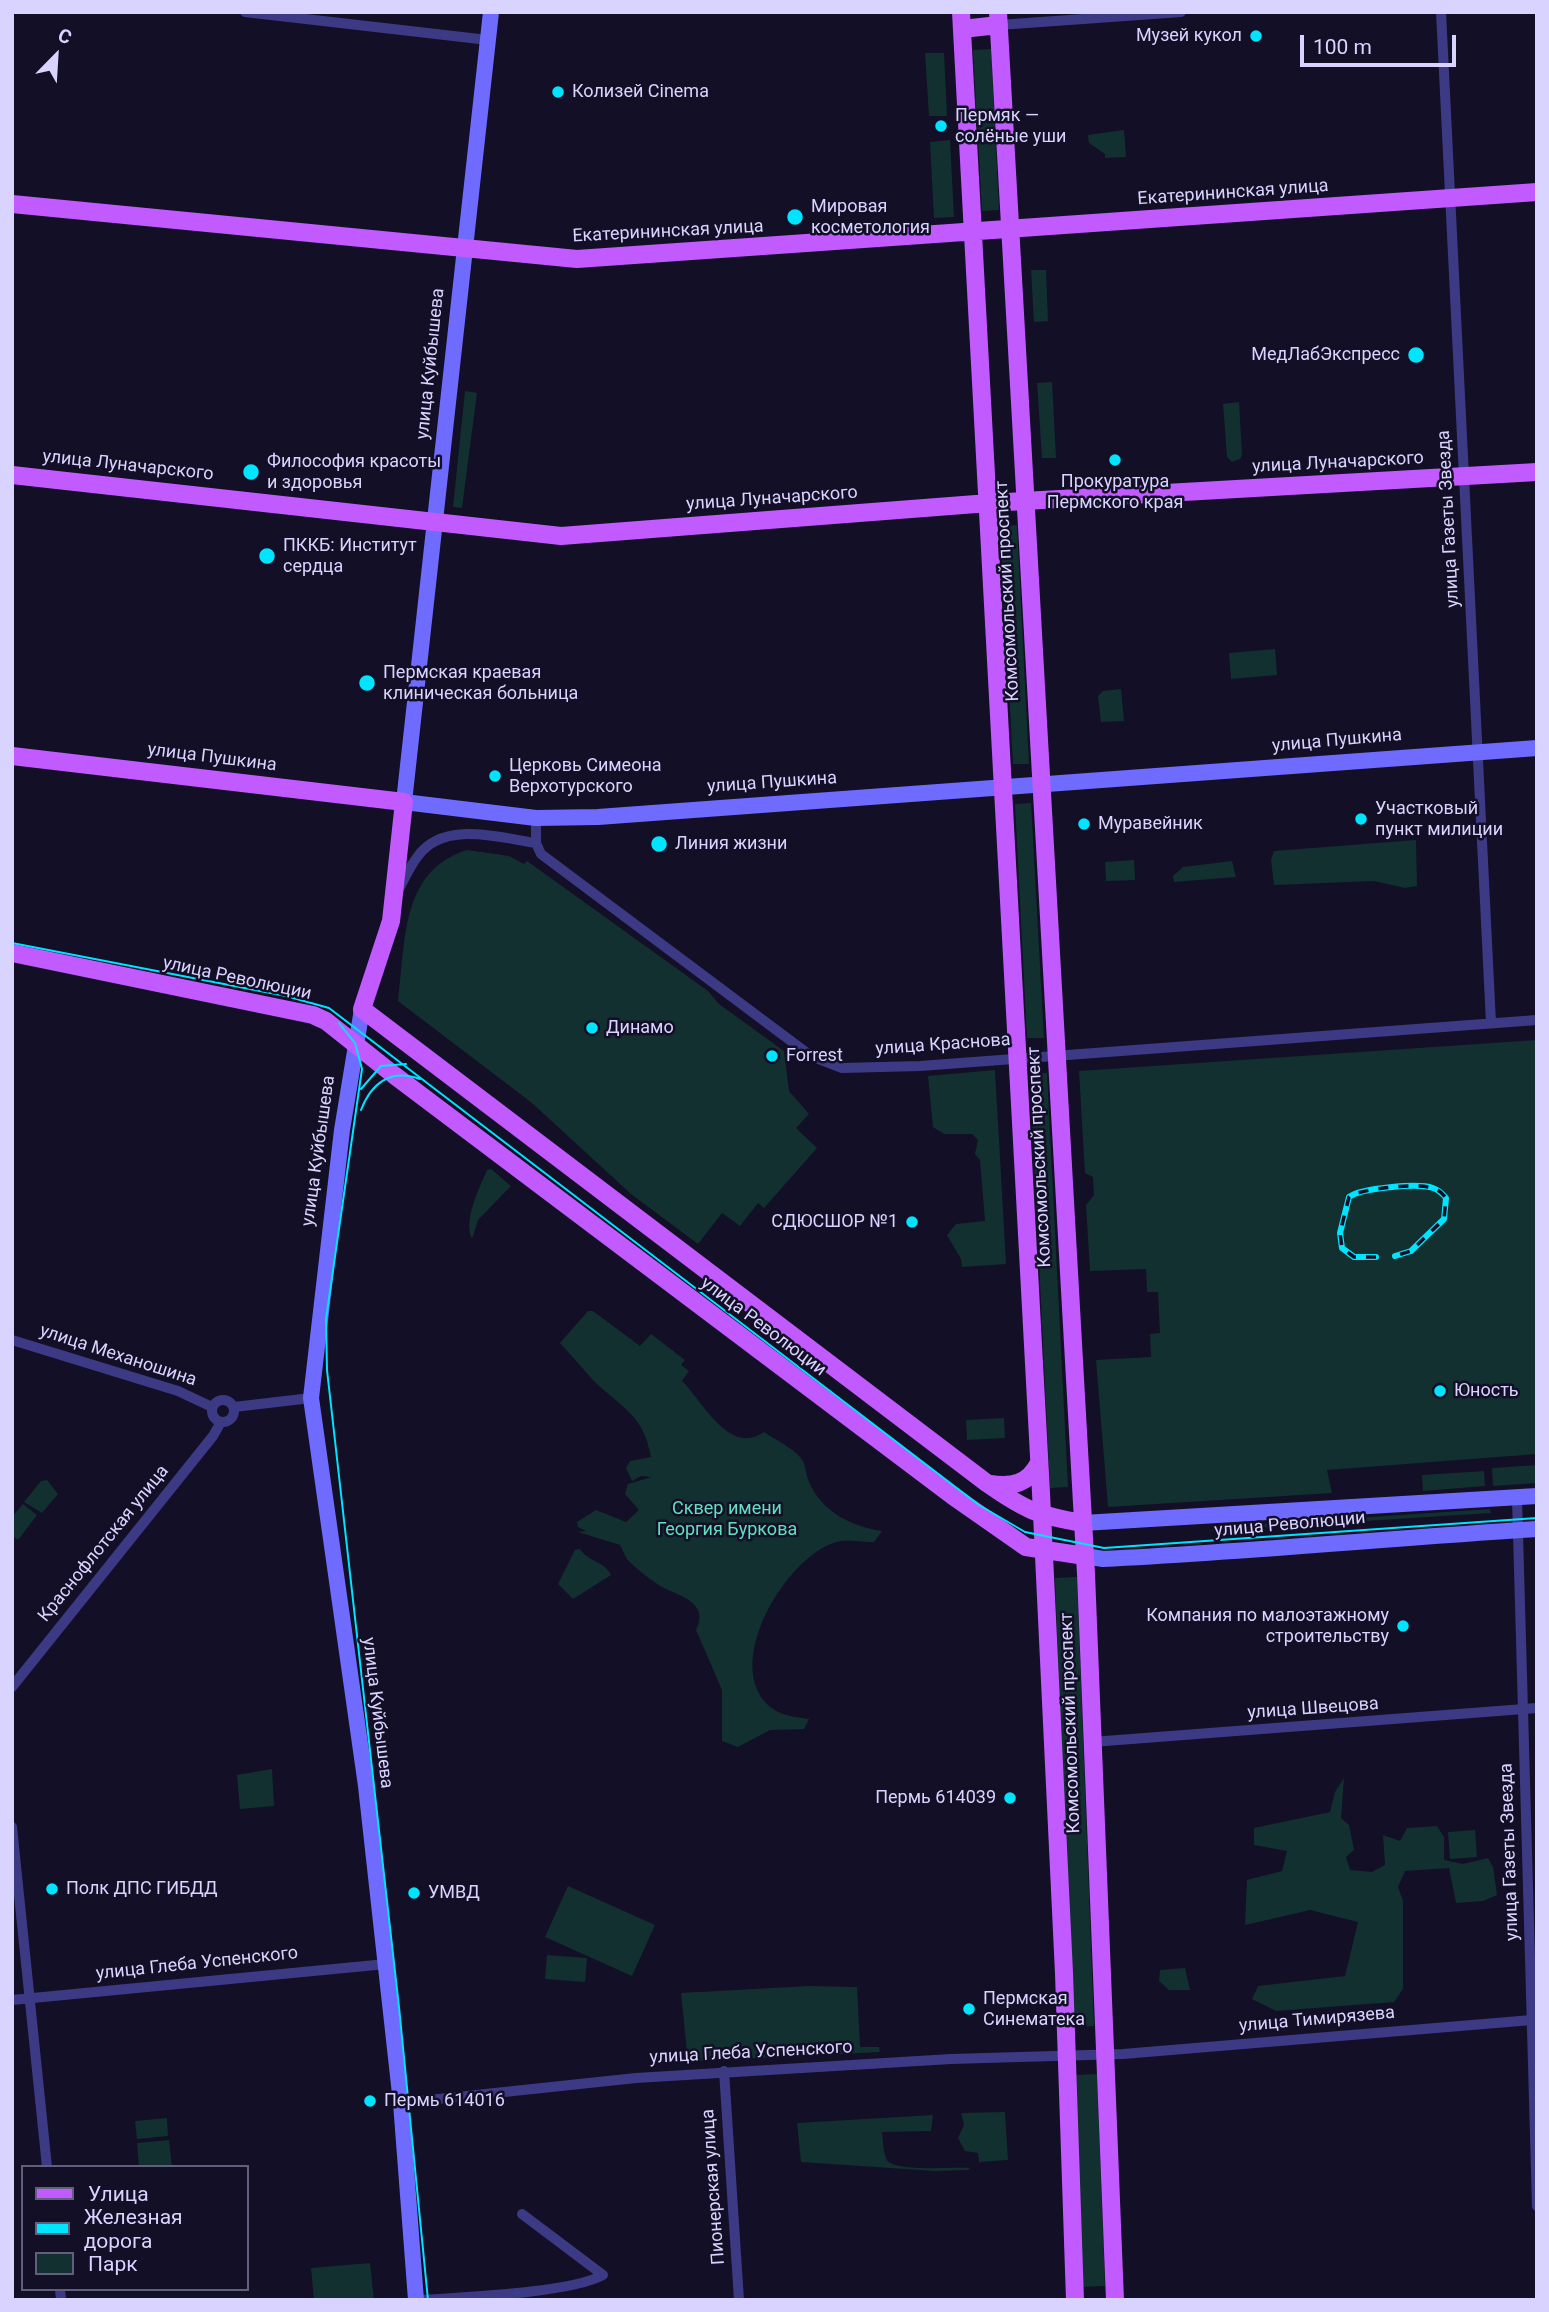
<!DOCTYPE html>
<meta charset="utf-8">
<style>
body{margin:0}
#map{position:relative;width:1549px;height:2312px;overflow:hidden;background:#130f26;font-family:Roboto,sans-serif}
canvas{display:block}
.frame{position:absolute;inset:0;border:14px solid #d9d4ff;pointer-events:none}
.legend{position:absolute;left:21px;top:2165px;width:228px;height:126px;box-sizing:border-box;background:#130f26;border:2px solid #625e7d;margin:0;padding:9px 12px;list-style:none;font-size:21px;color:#d9d4ff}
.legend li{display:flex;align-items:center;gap:14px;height:35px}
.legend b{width:35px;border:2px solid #625e7d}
.north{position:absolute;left:21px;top:21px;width:70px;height:70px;-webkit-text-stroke:5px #130f26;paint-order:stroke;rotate:24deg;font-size:19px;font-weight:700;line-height:28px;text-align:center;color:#d9d4ff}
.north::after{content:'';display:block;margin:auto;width:24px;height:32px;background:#d9d4ff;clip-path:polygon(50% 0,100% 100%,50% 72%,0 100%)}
.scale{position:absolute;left:1300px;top:35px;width:156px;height:32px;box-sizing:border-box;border:4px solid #d9d4ff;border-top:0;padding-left:9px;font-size:21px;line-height:24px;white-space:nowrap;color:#d9d4ff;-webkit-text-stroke:5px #130f26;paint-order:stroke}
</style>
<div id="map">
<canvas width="1549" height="2312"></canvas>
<div class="frame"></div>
<ul class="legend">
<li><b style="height:9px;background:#c25bff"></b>Улица</li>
<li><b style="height:9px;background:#00e5ff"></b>Железная дорога</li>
<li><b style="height:19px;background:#12302f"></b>Парк</li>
</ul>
<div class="north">С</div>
<div class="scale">100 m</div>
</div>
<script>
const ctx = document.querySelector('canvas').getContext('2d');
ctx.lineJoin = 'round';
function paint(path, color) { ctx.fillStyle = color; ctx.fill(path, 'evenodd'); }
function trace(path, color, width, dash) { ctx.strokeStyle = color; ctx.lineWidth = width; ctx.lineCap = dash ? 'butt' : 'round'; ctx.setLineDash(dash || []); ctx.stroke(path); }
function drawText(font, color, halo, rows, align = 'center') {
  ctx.font = font + ' Roboto,sans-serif'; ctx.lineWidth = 5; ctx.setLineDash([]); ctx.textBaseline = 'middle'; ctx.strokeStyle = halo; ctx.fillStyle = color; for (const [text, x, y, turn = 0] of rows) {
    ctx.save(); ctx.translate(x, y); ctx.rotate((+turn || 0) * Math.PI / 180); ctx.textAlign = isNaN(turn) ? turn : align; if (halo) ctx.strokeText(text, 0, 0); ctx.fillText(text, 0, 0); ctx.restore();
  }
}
paint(new Path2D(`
 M991 49 999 210 982 211 973 50Z
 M925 53H944L947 116H929Z
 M1124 130 1126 157 1105 158V154L1089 143 1088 135Z
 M950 140 954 217 934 218 930 142Z
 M1031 270H1046L1048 321 1034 322Z
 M1052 382 1056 458H1042L1037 383Z
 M465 391 477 393 462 508 453 507Z
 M1239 402 1242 455 1240 459 1232 462 1227 457 1223 404Z
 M1017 525 1029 764H1013L1000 526Z
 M1275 649 1277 675 1231 679 1229 653Z
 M1121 689 1124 721 1101 722 1098 696 1103 691Z
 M1031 803 1044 1038H1027L1015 804Z
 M1416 840 1417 886 1405 888 1374 881 1274 885 1271 860 1274 851Z
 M467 850 509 856 524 864 527 861 708 991 719 1004 784 1051 789 1091 809 1114 796 1128 817 1148 764 1208 758 1203 740 1226 722 1213 698 1244 631 1194 532 1103 398 1001C406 941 400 871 467 850Z
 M1134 860 1135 880 1106 881 1105 862Z
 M1232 861 1236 877 1174 882 1173 876 1183 867Z
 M1537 1040V1454L1327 1470 1332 1493 1108 1507 1096 1360 1151 1357 1150 1334 1160 1333 1158 1292H1147L1146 1269 1090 1271 1086 1205 1094 1195 1093 1177 1085 1173 1079 1071Z
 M995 1070 1006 1264 962 1267 961 1259 947 1235 956 1224 985 1221 980 1160 975 1154 978 1140 972 1134H944L933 1127 928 1076Z
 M1047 1073 1068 1487 1050 1488 1030 1074Z
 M491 1169 511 1186 478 1220 472 1239C463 1220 479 1189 487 1170Z
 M588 1311H593L640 1346 651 1334 685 1360 681 1365 689 1371 682 1381C702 1400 729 1457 764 1432 774 1439 797 1450 803 1461 806 1467 806 1476 809 1482 822 1512 851 1526 882 1531L874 1542C863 1542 847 1539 836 1542 786 1557 722 1663 769 1706 781 1716 795 1717 809 1719L804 1729 770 1730 738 1747 722 1741V1690L696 1630C710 1603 680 1596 662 1587 652 1581 635 1568 627 1559 624 1555 623 1550 620 1545L578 1532 586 1531 578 1527 577 1522 596 1510 626 1522 639 1510 625 1494 628 1484 652 1477 641 1476 632 1481 626 1468 630 1461 651 1457C643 1413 622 1409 593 1380 582 1368 571 1355 560 1343Z
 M1004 1418 1005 1438 967 1440 966 1420Z
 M1537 1465V1483L1493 1486 1492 1468Z
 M1484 1471 1485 1486 1423 1491 1422 1475Z
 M47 1480 58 1494 42 1513 24 1502 41 1481Z
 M23 1504 37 1515 18 1540 12 1535V1517Z
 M1490 1509 1491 1513 1208 1531 1235 1526Z
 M580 1549C588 1562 605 1561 611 1575L573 1599 558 1584 575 1550Z
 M1077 1577 1094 2026 1072 2027 1055 1578Z
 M272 1769 274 1806 240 1809 237 1775Z
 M1344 1778 1341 1818 1349 1825 1354 1850 1346 1857 1350 1870 1372 1872 1385 1865 1383 1835 1400 1841 1407 1828 1437 1826 1444 1837V1860L1463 1864 1488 1858 1493 1867 1497 1895 1483 1901 1456 1903 1449 1868 1405 1871 1398 1887 1403 1901V1989L1394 2002 1276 2011 1252 1999 1258 1986 1345 1976 1358 1922 1310 1910 1245 1925 1247 1880 1282 1871 1287 1851 1254 1845V1828L1330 1812 1335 1792Z
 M1475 1830 1477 1857 1450 1859 1448 1832Z
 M568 1886 655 1925 632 1976 545 1937Z
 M547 1955 587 1958 585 1982 545 1979Z
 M1185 1968 1190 1990H1169L1159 1981 1160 1970Z
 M809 1986 857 1987 860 2047H879L880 2052 698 2061 687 2052 681 1993Z
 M1097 2074 1105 2286 1082 2287 1074 2075Z
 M1005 2112 1008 2160 979 2162 978 2153 965 2151 958 2138 964 2125 961 2113Z
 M933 2115 931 2131 882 2132C883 2140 883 2153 887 2160 894 2172 955 2167 970 2168L968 2170 935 2171 801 2162 797 2123Z
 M167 2118 168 2136 137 2139 135 2121Z
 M169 2140 172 2167H139L137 2143Z
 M370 2263 374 2300H314L311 2268Z`), '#12302f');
trace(new Path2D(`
 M245 12 488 40
 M1441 12 1491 1023
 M999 25 1181 12
 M536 818V843L541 854 811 1056 842 1068 920 1066 1537 1020
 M399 889C405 878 410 866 418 856 444 820 500 838 536 843
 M12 1340 178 1391 212 1407
 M212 1411a11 11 0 1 1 22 0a11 11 0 1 1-22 0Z
 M234 1407 311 1398
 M1517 1498 1537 2206
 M12 1687 213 1436 221 1422
 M1092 1742 1537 1708
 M12 1827 47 2167
 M12 2000 386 1964
 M724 2071 739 2300
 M401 2103 636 2078 951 2059 1123 2054 1532 2020
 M60 2289 61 2300
 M422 2300C464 2297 571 2293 603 2275L522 2214`), '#3d3a85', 10);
trace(new Path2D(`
 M491 12 404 802 536 818 598 817 1537 748
 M362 1009 342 1130 311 1398 366 1786 401 2103 416 2300
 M1083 1523 1537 1496
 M1085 1556 1103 1559C1248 1552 1392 1538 1537 1529`), '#6f6bff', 16);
trace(new Path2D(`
 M961 12 1041 1493 1064 1973 1075 2300
 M998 12 1086 1574 1115 2300
 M962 29 999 25
 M12 204 577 259 1537 192
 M12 475 561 536 989 503 1537 472
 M12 756 404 802 391 921 362 1009 988 1484C1025 1510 1039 1516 1083 1523
 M12 953 313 1015 326 1021 394 1075 953 1496 1026 1547 1085 1556
 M990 1484C1013 1487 1028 1484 1039 1463`), '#c25bff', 18);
trace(new Path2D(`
 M12 943 286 996 329 1008 979 1505 1025 1532 1104 1548 1537 1518
 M339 1023 355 1043 362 1069 326 1319 327 1370 399 2007 428 2300
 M361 1089 381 1066 406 1064
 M361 1110C371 1084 390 1068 420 1079`), '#00e5ff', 2);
const rail = new Path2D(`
 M1376 1257H1354L1342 1248 1340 1233 1349 1197C1361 1188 1418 1183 1433 1188 1439 1190 1442 1193 1446 1198L1444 1219 1411 1251 1395 1256`);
trace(rail, '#00e5ff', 6);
trace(rail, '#130f26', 3.5, [10]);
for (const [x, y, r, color] of [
 [1256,36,7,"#00e5ff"],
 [558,92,7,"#00e5ff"],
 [941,126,7,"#00e5ff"],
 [795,217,9,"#00e5ff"],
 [1416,355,9,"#00e5ff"],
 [1115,460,7,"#00e5ff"],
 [251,472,9,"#00e5ff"],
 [267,556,9,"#00e5ff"],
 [367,683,9,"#00e5ff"],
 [495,776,7,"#00e5ff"],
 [1361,819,7,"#00e5ff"],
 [1084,824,7,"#00e5ff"],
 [659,844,9,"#00e5ff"],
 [592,1028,7,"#00e5ff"],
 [772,1056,7,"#00e5ff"],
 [912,1222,7,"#00e5ff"],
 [1440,1391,7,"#00e5ff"],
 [1403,1626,7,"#00e5ff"],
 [1010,1798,7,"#00e5ff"],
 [52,1889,7,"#00e5ff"],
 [414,1893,7,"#00e5ff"],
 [969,2009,7,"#00e5ff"],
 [370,2101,7,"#00e5ff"]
]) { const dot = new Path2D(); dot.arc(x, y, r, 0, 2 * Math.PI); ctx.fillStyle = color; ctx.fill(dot); trace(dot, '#130f26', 2.5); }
drawText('18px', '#d9d4ff', '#130f26', [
 ["Музей кукол",1242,36,"right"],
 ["Колизей Cinema",572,92],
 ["Пермяк —",955,116],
 ["солёные уши",955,137],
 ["Мировая",811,207],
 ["косметология",811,228],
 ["МедЛабЭкспресс",1400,355,"right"],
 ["Философия красоты",267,462],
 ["и здоровья",267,483],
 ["Прокуратура",1115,482,"center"],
 ["Пермского края",1115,503,"center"],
 ["ПККБ: Институт",283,546],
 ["сердца",283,567],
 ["Пермская краевая",383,673],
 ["клиническая больница",383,694],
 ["Церковь Симеона",509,766],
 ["Верхотурского",509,787],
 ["Участковый",1375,809],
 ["пункт милиции",1375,830],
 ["Муравейник",1098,824],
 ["Линия жизни",675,844],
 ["Динамо",606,1028],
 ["Forrest",786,1056],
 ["СДЮСШОР №1",898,1222,"right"],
 ["Юность",1454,1391],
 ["Компания по малоэтажному",1389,1616,"right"],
 ["строительству",1389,1637,"right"],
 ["Пермь 614039",996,1798,"right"],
 ["Полк ДПС ГИБДД",66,1889],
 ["УМВД",428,1893],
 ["Пермская",983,1999],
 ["Синематека",983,2020],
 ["Пермь 614016",384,2101]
], 'left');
drawText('18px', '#d9d4ff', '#130f26', [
 ["Екатерининская улица",1233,193,-4],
 ["Екатерининская улица",668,232,-3],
 ["улица Куйбышева",431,364,-84],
 ["улица Луначарского",1338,463,-3],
 ["улица Луначарского",128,466,6],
 ["улица Луначарского",772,499,-4],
 ["улица Газеты Звезда",1449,519,-93],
 ["Комсомольский проспект",1008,591,-93],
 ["улица Пушкина",1337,741,-5],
 ["улица Пушкина",212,758,7],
 ["улица Пушкина",772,783,-4],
 ["улица Революции",237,979,12],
 ["улица Краснова",943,1045,-4],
 ["улица Куйбышева",319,1151,-82],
 ["Комсомольский проспект",1040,1157,-93],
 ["улица Революции",763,1327,37],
 ["улица Механошина",118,1356,18],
 ["улица Революции",1290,1525,-5],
 ["Краснофлотская улица",104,1544,-51],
 ["улица Швецова",1313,1709,-4],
 ["улица Куйбышева",377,1713,83],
 ["Комсомольский проспект",1071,1723,-92],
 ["улица Газеты Звезда",1510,1852,-92],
 ["улица Глеба Успенского",197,1964,-6],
 ["улица Тимирязева",1317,2020,-5],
 ["улица Глеба Успенского",751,2053,-3],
 ["Пионерская улица",714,2187,-94]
]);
drawText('18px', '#5fe0c0', '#130f26', [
 ["Сквер имени",727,1509],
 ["Георгия Буркова",727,1530]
]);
</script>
